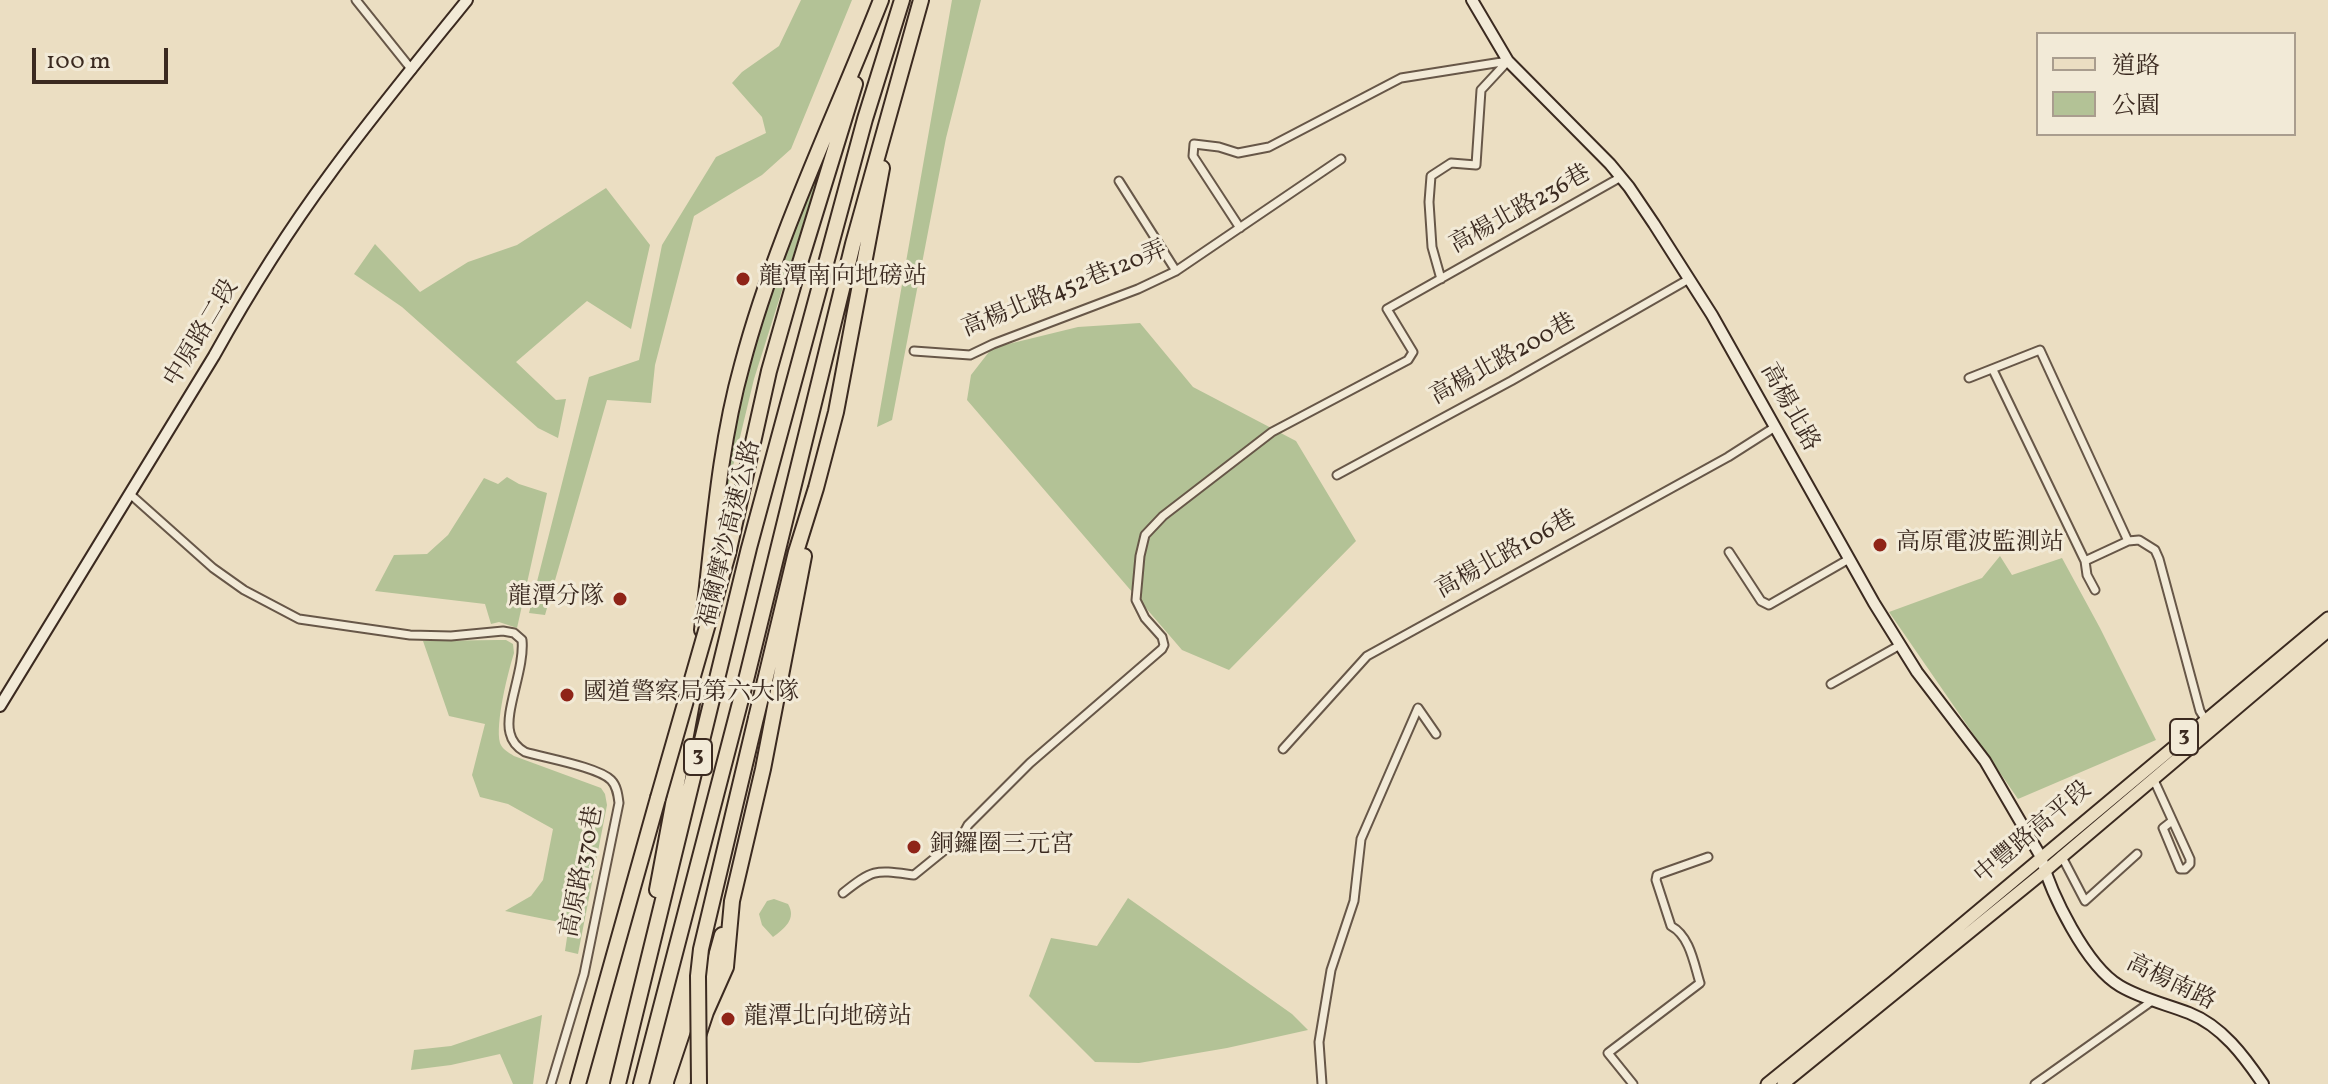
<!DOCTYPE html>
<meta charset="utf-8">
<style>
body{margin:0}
#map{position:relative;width:2328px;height:1084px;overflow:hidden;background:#ebdec2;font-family:Vollkorn,"Noto Serif TC",serif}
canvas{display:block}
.legend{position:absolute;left:2036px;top:32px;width:260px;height:104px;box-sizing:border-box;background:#f2ead7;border:2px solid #a99d8e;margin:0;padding:10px 14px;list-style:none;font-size:24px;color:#3b2a20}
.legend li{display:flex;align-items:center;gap:16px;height:40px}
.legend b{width:40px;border:2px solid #a99d8e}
.scale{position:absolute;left:32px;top:48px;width:136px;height:36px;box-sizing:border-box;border:4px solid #3b2a20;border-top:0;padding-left:10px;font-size:24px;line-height:28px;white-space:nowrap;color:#3b2a20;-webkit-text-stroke:6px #f2ead7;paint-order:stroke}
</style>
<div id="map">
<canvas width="2328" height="1084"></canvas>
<ul class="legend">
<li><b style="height:10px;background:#ebdec2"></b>道路</li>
<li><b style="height:22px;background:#b3c296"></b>公園</li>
</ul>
<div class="scale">100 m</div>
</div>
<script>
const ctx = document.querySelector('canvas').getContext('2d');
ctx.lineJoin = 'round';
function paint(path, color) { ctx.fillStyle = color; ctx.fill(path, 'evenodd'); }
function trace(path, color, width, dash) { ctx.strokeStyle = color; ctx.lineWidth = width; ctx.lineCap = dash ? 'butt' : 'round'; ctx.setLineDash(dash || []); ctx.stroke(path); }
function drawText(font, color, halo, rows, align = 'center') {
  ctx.font = font + ' Vollkorn,"Noto Serif TC",serif'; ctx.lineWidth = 6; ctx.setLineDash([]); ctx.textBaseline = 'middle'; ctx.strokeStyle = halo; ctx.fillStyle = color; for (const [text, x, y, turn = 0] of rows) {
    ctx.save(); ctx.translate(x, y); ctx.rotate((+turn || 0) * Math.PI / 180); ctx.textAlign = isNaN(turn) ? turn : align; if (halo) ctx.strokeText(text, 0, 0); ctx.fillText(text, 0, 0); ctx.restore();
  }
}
paint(new Path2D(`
 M801 0H852L791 149 762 175 694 216 655 365 651 403 607 400 545 615 529 613 589 377 639 360 662 245 716 157 766 133 762 117 732 83 742 72 779 46Z
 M952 0H981L946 138 892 420 877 427Z
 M827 148 754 379 722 512C728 463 733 414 747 367 767 292 797 219 827 148Z
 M606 188 650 245 631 329 587 301 516 362 556 400 566 399 558 438 538 428 402 307 354 274 375 244 420 292 468 262 517 245Z
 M1140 323 1193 387 1296 441 1356 541 1229 670 1182 650 967 400 971 375 992 348 1078 327Z
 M507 477 519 484 547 493 517 628 499 622 491 624 485 604 375 591 394 555 427 554 448 535 484 478 498 484Z
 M2000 556 2012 575 2062 558 2100 628 2156 740 2018 799 1889 612 1982 578Z
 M497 640H506L513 644 514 653C508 672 495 724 500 743 502 749 508 752 514 756L601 788 605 794 607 805 578 954 565 951 569 924 505 911 531 896 543 880 553 829 508 804 480 797 472 775 485 724 449 716 423 641Z
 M1128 898 1292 1014 1308 1030 1227 1048 1139 1063 1095 1062 1029 996 1051 938 1097 946Z
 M774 899 788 904C797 919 784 929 773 937L762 925 759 914 767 901Z
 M542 1015 533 1084H513L500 1054 451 1065 411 1070 414 1050 451 1046Z`), '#b3c296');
const street = new Path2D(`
 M356 0 412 70
 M1119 181 1176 271
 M1240 228 1193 156 1194 144 1219 147 1238 153 1269 147 1401 78 1508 61
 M1441 279 1432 247 1429 202 1431 176 1451 163 1476 165 1481 90 1507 62
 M914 351 970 355 993 344 1138 289 1176 271 1341 159
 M1993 370 2085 561 2087 575 2095 590
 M1969 378 2040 350 2128 541
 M1337 475 1511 381 1689 279
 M130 494 213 568 244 590 299 619 410 635 451 636 503 631 514 633 522 640C525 668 504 712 510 733 512 742 518 748 525 752 545 758 598 767 611 780 617 786 618 795 619 803L584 974 551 1084
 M1729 552 1761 601 1769 605 1849 559
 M2085 561 2128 541 2139 540 2155 550 2159 559 2200 711 2208 724
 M1831 684 1900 645
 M1283 749 1367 656 1728 457 1775 427
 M2153 778 2190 859V864L2185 869H2180L2163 828 2172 821
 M2061 855 2085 901 2137 854
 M843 893C874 868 876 870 914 875L962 836 968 825 1030 763 1162 649 1164 645 1162 637 1145 618 1136 600 1140 556 1145 535 1163 516 1272 432 1408 360 1413 352 1387 309 1621 177
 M1322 1084 1319 1042 1331 970 1354 901 1361 839 1418 708 1436 734
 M1633 1084 1608 1053 1700 983C1694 964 1690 936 1671 926L1656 880 1657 875 1708 857
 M2035 1084 2152 1001`);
const secondary = new Path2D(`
 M1472 0 1508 61 1610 164 1629 187 1654 224 1712 315 1874 603 1917 672 1985 761 2041 857C2051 894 2086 966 2120 986 2142 999 2166 1004 2189 1013 2222 1026 2244 1056 2263 1084
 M0 706 214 356C249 293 287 232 330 174 373 115 421 57 467 0`);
const primary = new Path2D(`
 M1767 1084 1893 982 2328 618
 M1783 1084 2045 871 2328 631`);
const highway = new Path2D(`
 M796 276 855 84
 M702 630C713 541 718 451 742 365 775 240 834 120 881 0
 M756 718 796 552 816 488 836 412 882 168
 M657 890 695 687
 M705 996 722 935
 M578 1084 658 798
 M618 1084 749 548 865 119 902 0
 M641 1084 747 676 853 244 921 0
 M682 1084 706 1012 726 967 732 901 763 769 804 556`);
trace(street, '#675748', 11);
trace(secondary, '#3b2a20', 14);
trace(primary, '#3b2a20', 15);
trace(highway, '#3b2a20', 18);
trace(street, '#f2ead7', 7);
trace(secondary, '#f2ead7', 10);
trace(primary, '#ebdec2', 11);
trace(highway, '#ebdec2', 14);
const highwayBridge = new Path2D(`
 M658 798 728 554 769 371 796 276
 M699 1084 698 976 701 949 756 718`);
trace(highwayBridge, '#3b2a20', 18, []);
trace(highwayBridge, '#ebdec2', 14);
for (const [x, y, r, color] of [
 [743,279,8,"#8f2418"],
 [1880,545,8,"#8f2418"],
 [620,599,8,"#8f2418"],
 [567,695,8,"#8f2418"],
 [914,847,8,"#8f2418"],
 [728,1019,8,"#8f2418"]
]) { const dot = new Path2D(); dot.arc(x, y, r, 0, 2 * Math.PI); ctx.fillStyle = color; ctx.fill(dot); trace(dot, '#f2ead7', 3); }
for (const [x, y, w] of [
 [2184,737,28],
 [698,757,28]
]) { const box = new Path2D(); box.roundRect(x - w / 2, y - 18, w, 36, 6); ctx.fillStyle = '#f2ead7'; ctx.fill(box); trace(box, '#3b2a20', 2); }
drawText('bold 22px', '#3b2a20', null, [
 ["3",2184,737],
 ["3",698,757]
]);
drawText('24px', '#3b2a20', '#f2ead7', [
 ["高楊北路236巷",1521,211,-29],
 ["高楊北路452巷120弄",1065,291,-22],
 ["中原路二段",203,334,-59],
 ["高楊北路200巷",1504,361,-29],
 ["高楊北路",1788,408,61],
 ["福爾摩沙高速公路",731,534,-76],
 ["高楊北路106巷",1507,556,-29],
 ["中豐路高平段",2034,834,-40],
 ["高原路370巷",584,872,-79],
 ["高楊南路",2170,984,26]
]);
drawText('24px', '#3b2a20', '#f2ead7', [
 ["龍潭南向地磅站",759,279],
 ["高原電波監測站",1896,545],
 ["龍潭分隊",604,599,"right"],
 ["國道警察局第六大隊",583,695],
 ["銅鑼圈三元宮",930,847],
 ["龍潭北向地磅站",744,1019]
], 'left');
</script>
